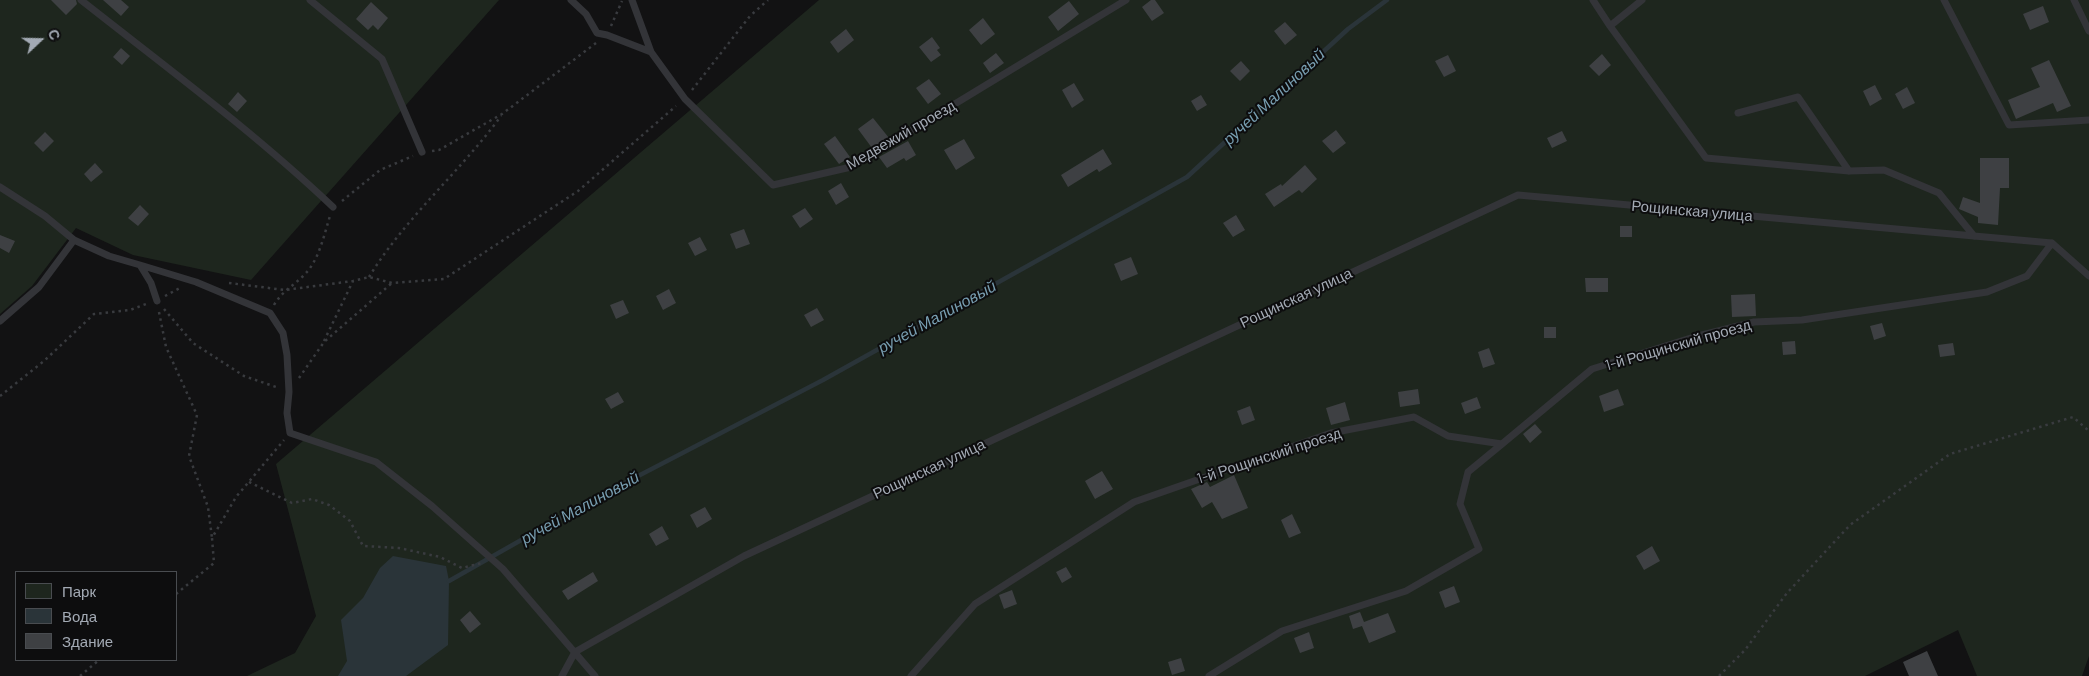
<!DOCTYPE html>
<meta charset="utf-8">
<style>
body{margin:0}
#map{position:relative;width:2089px;height:676px;overflow:hidden;background:#121213;font-family:Barlow,sans-serif}
canvas{display:block}
.legend{position:absolute;left:15px;top:571px;width:162px;height:90px;box-sizing:border-box;background:#0d0d0e;border:1px solid #494c50;margin:0;padding:6px 9px;list-style:none;font-size:15px;color:#a3aab4}
.legend li{display:flex;align-items:center;gap:10px;height:25px}
.legend b{width:25px;border:1px solid #494c50}
.north{position:absolute;left:15px;top:15px;width:50px;height:50px;-webkit-text-stroke:4px #0d0d0e;paint-order:stroke;rotate:69deg;font-size:14px;font-weight:700;line-height:20px;text-align:center;color:#a3aab4}
.north::after{content:'';display:block;margin:auto;width:18px;height:22px;background:#a3aab4;clip-path:polygon(50% 0,100% 100%,50% 72%,0 100%)}
</style>
<div id="map">
<canvas width="2089" height="676"></canvas>
<ul class="legend">
<li><b style="height:14px;background:#1e261e"></b>Парк</li>
<li><b style="height:14px;background:#2a3439"></b>Вода</li>
<li><b style="height:14px;background:#3e4043"></b>Здание</li>
</ul>
<div class="north">С</div>
</div>
<script>
const ctx = document.querySelector('canvas').getContext('2d');
ctx.lineJoin = 'round';
function paint(path, color) { ctx.fillStyle = color; ctx.fill(path, 'evenodd'); }
function trace(path, color, width, dash) { ctx.strokeStyle = color; ctx.lineWidth = width; ctx.lineCap = dash ? 'butt' : 'round'; ctx.setLineDash(dash || []); ctx.stroke(path); }
function drawText(font, color, halo, rows, align = 'center') {
  ctx.font = font + ' Barlow,sans-serif'; ctx.lineWidth = 4; ctx.setLineDash([]); ctx.textBaseline = 'middle'; ctx.strokeStyle = halo; ctx.fillStyle = color; for (const [text, x, y, turn = 0] of rows) {
    ctx.save(); ctx.translate(x, y); ctx.rotate((+turn || 0) * Math.PI / 180); ctx.textAlign = isNaN(turn) ? turn : align; if (halo) ctx.strokeText(text, 0, 0); ctx.fillText(text, 0, 0); ctx.restore();
  }
}
paint(new Path2D(`
 M0 0H499L251 280 133 255 76 228 32 286 0 314Z
 M819 0H2089V656L2082 676H1977L1958 630 1865 676H247L295 653 316 616 276 464Z`), '#1e261e');
paint(new Path2D(`
 M393 556 446 566 449 581 448 645 406 676H338L347 661 341 620 363 598 380 568Z`), '#2a3439');
trace(new Path2D(`
 M449 581 590 501 823 380 1187 177 1348 29 1387 0`), '#2a3439', 4.5);
paint(new Path2D(`
 M51 0H76L77 4 66 15Z
 M103 0H121L129 7 121 16Z
 M1151 0H1155L1164 13 1152 21 1142 7Z
 M1069 1 1079 14 1058 31 1048 17Z
 M371 2 388 18 378 30 373 25 368 30 356 19Z
 M2043 6 2049 22 2030 30 2023 14Z
 M983 18 995 34 981 45 969 30Z
 M1285 22 1297 35 1285 45 1274 31Z
 M846 29 854 40 838 53 830 42Z
 M932 37 940 48 937 50 941 55 931 62 919 47Z
 M121 48 130 56 122 65 113 57Z
 M996 53 1004 63 990 73 983 63Z
 M1602 54 1611 65 1599 76 1589 66Z
 M1448 55 1456 71 1444 77 1435 61Z
 M2049 60 2071 106 2057 112 2053 103 2016 119 2008 100 2040 87 2031 68Z
 M1241 61 1250 71 1240 81 1230 71Z
 M929 79 941 94 928 104 916 88Z
 M1074 83 1084 100 1072 108 1062 90Z
 M1875 85 1882 99 1870 106 1863 91Z
 M1907 87 1915 103 1903 109 1895 94Z
 M238 92 247 101 237 112 228 104Z
 M1201 95 1207 105 1197 111 1191 101Z
 M873 118 889 138 872 148 858 129Z
 M1336 130 1346 143 1333 153 1322 141Z
 M1562 131 1567 141 1552 148 1547 138Z
 M45 132 54 141 43 152 34 143Z
 M835 136 850 157 839 164 824 144Z
 M964 139 975 158 956 170 944 150Z
 M908 141 916 155 906 161 904 158 887 168 879 157Z
 M1103 149 1112 164 1099 172 1097 169 1068 187 1061 175Z
 M1980 158H2009V188H2000L1998 225 1978 223V217L1959 209 1963 197 1980 203Z
 M95 163 103 172 91 182 84 174Z
 M1305 165 1317 179 1302 193 1299 190 1274 207 1265 194 1281 184 1282 186Z
 M841 183 849 197 836 205 828 191Z
 M140 205 149 214 138 226 128 218Z
 M805 208 813 219 800 228 792 216Z
 M1236 215 1245 230 1233 237 1223 223Z
 M1620 226H1632V237H1620Z
 M744 229 750 244 736 249 730 234Z
 M0 235 15 241 9 253 0 248Z
 M700 237 707 250 695 256 688 243Z
 M1131 257 1138 274 1121 281 1114 264Z
 M1585 278H1608V292H1586Z
 M669 289 676 303 663 310 656 296Z
 M1755 294 1756 316 1732 317 1731 295Z
 M623 300 629 313 616 319 610 305Z
 M817 308 824 320 811 327 804 315Z
 M1882 323 1886 336 1874 340 1870 326Z
 M1544 327H1556V338H1544Z
 M1795 341 1796 354 1783 355 1782 342Z
 M1953 343 1955 355 1940 357 1938 345Z
 M1489 348 1495 364 1483 368 1478 352Z
 M1418 389 1420 404 1400 407 1398 392Z
 M1618 389 1624 405 1604 412 1599 396Z
 M618 392 624 402 611 409 605 399Z
 M1477 397 1481 408 1465 414 1461 403Z
 M1345 402 1350 420 1331 425 1326 408Z
 M1250 406 1255 420 1242 425 1237 411Z
 M1535 424 1542 432 1530 443 1523 434Z
 M1102 471 1113 489 1095 499 1085 481Z
 M1234 475 1248 508 1222 519 1212 502 1202 508 1191 489 1207 482 1210 487Z
 M705 507 712 519 697 528 690 515Z
 M1292 514 1301 533 1289 538 1281 520Z
 M662 526 669 539 656 546 649 534Z
 M1652 546 1660 561 1644 570 1636 556Z
 M1066 567 1072 577 1062 583 1056 572Z
 M593 572 598 581 568 600 562 591Z
 M1454 586 1460 602 1445 608 1439 592Z
 M1012 590 1017 604 1004 609 999 595Z
 M470 611 481 624 470 633 460 620Z
 M1360 612 1364 622 1388 613 1396 632 1369 643 1362 626 1353 629 1349 616Z
 M1309 632 1314 648 1300 653 1294 638Z
 M1927 651 1938 676H1909L1903 662Z
 M1181 658 1185 671 1172 675 1168 662Z`), '#3e4043');
trace(new Path2D(`
 M611 26 622 1
 M692 90 750 16 768 0
 M432 151 439 150 502 114 596 43
 M342 201 380 170 413 156
 M369 277C405 218 460 172 501 116
 M229 283 285 290 353 281 369 277 392 283 444 279 578 191 676 106
 M165 296 180 288
 M274 305C282 291 295 285 305 274 319 260 324 235 330 216
 M164 309 193 343 244 376 279 388
 M159 312 166 347 197 415 189 456 208 507 212 538
 M324 341 353 281
 M299 378 324 342 392 283
 M0 396 44 361 94 314 130 310 146 304
 M249 482 292 503 312 499 329 505 350 521 363 546 399 548 440 557 462 568 482 563
 M176 594 214 563 212 538 236 497 284 440
 M80 676 99 660
 M1719 676 1745 650 1787 593 1850 525 1950 454 2073 417 2089 431`), '#393b3f', 2.5, [2.5, 4]);
trace(new Path2D(`
 M81 0C166 67 254 132 333 207
 M310 0 382 59 422 152
 M571 0 586 14 597 33 607 35 651 52 685 99 773 185 851 167 1126 0
 M632 0 651 52
 M1593 0 1610 26
 M1642 0 1610 26 1706 158 1849 171 1884 170 1939 193 1974 236
 M1944 0 2009 125 2089 120
 M2074 0 2089 31
 M1738 113 1798 97 1849 171
 M0 187 45 216 74 240 109 256 140 265 151 283 157 301
 M140 265 196 282 270 313 283 333 287 355 289 392 287 413 290 433 376 462 432 506 503 569 595 676
 M0 321 39 287 74 240
 M562 676 575 652 744 556 1518 195 2052 243 2089 276
 M911 676 975 604 1134 502 1331 433 1414 417 1448 436 1502 444 1592 369 1694 337 1754 322 1802 320 1987 292 2027 276 2052 243
 M1209 676 1282 631 1406 591 1479 549 1460 504 1468 472 1502 444`), '#333438', 7);
drawText('15px', '#a3aab4', '#0d0d0e', [
 ["Медвежий проезд",901,135,-30],
 ["Рощинская улица",1692,211,5],
 ["Рощинская улица",1296,298,-25],
 ["1-й Рощинский проезд",1678,345,-16],
 ["1-й Рощинский проезд",1269,456,-18],
 ["Рощинская улица",929,469,-25]
]);
drawText('italic 16px', '#789eb1', '#0d0d0e', [
 ["ручей Малиновый",1274,97,-43],
 ["ручей Малиновый",937,317,-29],
 ["ручей Малиновый",580,508,-29]
]);
</script>
